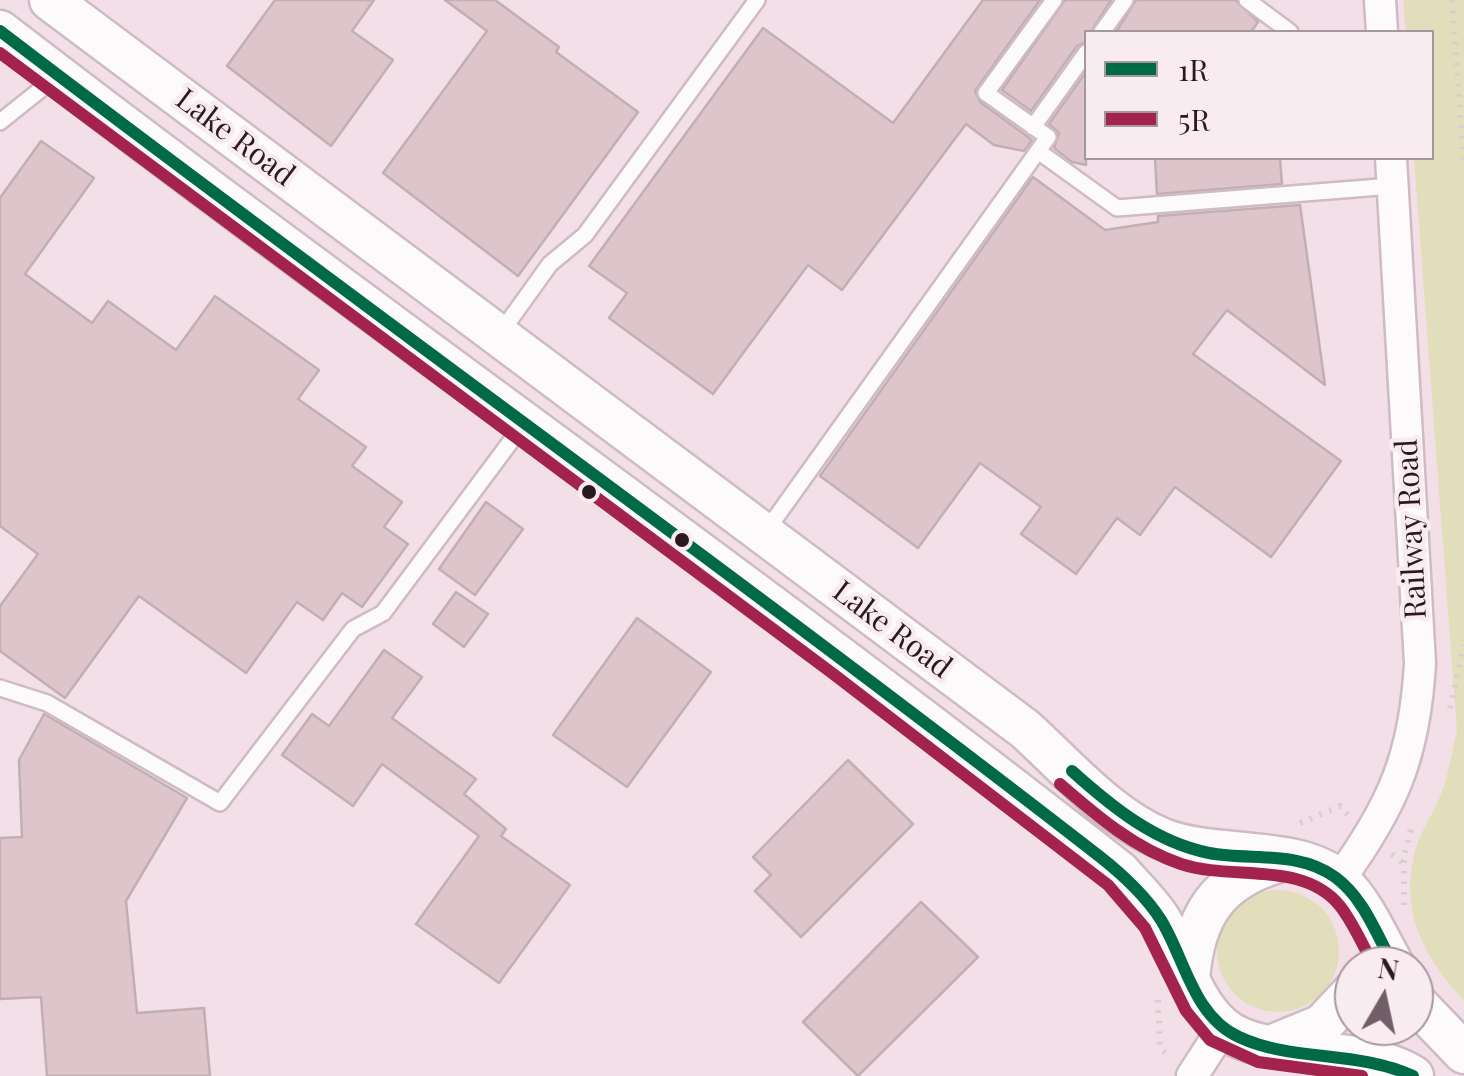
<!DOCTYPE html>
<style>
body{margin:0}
#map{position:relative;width:1464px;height:1076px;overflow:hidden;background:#f3dfe7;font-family:"Playfair Display",serif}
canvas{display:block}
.legend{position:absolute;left:1084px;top:30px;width:350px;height:130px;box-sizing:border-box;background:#f8ecf0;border:2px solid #a6979d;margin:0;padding:12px 18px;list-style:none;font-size:30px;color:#2c1821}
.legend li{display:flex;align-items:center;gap:20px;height:50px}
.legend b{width:50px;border:2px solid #a6979d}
.north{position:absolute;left:1334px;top:946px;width:100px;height:100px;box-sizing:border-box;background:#f8ecf0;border:2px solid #a6979d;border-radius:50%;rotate:9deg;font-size:28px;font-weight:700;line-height:40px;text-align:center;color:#2c1821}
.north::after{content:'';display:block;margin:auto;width:35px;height:45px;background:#725e66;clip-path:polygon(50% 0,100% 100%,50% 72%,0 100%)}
</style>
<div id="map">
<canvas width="1464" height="1076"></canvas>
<ul class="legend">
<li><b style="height:12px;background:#006948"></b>1R</li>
<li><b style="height:12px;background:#a3234c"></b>5R</li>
</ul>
<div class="north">N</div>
</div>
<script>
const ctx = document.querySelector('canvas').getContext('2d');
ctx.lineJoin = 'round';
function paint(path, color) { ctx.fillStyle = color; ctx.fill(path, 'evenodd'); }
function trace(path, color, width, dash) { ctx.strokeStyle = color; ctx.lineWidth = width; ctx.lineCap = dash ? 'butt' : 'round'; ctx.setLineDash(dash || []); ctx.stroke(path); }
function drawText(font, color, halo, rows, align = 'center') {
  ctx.font = font + ' "Playfair Display",serif'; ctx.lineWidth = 9; ctx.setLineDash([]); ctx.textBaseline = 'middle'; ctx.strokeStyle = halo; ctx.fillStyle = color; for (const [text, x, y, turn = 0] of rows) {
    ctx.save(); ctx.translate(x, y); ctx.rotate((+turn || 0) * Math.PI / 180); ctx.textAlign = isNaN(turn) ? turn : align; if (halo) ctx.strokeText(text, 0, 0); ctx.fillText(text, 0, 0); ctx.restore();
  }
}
paint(new Path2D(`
 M1403 0H1464V1001C1426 959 1400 915 1414 855 1418 836 1431 817 1439 799 1448 778 1452 753 1457 731L1414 158H1432V32H1406Z
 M1217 951a61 61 0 1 1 122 0a61 61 0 1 1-122 0Z`), '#e2ddba');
const building = new Path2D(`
 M275 0H374L352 31 393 60 331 146 227 66Z
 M445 0H495L559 47 556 52 638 112 518 276 383 173 487 31Z
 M983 0H1040L975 91 980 102 1032 140 1024 151 994 145 966 124 842 290 808 265 713 394 609 318 627 293 589 266 763 28 893 123Z
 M1065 0H1111L1091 32H1086V42L1077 46 1031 111 1002 90Z
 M1136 0H1236L1258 22 1251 32H1116Z
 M1086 72V165L1072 162 1054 148 1059 133 1049 124Z
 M41 141 94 178 25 274 92 323 108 301 176 350 215 296 319 370 298 399 366 447 352 466 402 502 384 527 408 544 362 607 342 593 323 620 297 602 246 673 139 596 65 698 0 651V606L38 554 0 526V198Z
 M1155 158H1280L1282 184 1157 194Z
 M1033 177 1105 230 1158 222V216L1300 205 1325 385 1227 310 1193 354 1341 461 1271 557 1175 487 1140 535 1117 518 1076 574 1021 534 1041 507 980 463 918 548 820 476Z
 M486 502 523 529 475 595 439 569Z
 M456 592 488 614 464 647 433 624Z
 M637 618 711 672 627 787 553 735Z
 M384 650 422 677 392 718 476 779 464 794 506 829 501 836 570 885 499 983 416 924 479 836 382 764 353 806 282 755 312 714 329 726Z
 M44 714 187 798 126 901 137 1013 204 1008 210 1076H47L41 997 0 999V838L22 837 19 760Z
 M848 760 913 824 801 937 755 891 771 875 753 857Z
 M921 902 978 957 858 1076 803 1022Z`);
paint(building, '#dec5cb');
trace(building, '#c2afb3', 2.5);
const lane = new Path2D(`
 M1247 0 1290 32
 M1102 32 1125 0
 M0 122 55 78
 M1033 127 1086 53
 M1038 151 1117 208 1392 186
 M499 335 550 264 585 235 757 0
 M764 534 1048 137 986 93 1054 0
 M0 688 47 703 220 803 353 629 383 613 523 425`);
const street = new Path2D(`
 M1380 0 1382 32
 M1339 880C1393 806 1415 755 1420 663L1391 158
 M1192 1076 1223 1028`);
const secondary = new Path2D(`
 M50 0 1025 729C1066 766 1110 818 1163 839 1216 860 1300 844 1341 882 1364 904 1378 938 1394 966
 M0 31C370 316 753 583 1120 872 1133 887 1149 902 1160 919 1181 953 1190 998 1221 1026 1263 1063 1356 1041 1413 1076
 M1189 979C1194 916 1217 880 1278 862
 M1414 1001 1464 1053
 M1278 1043 1322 1025 1354 991`);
trace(lane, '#cebbc3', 20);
trace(street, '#cebbc3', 35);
trace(secondary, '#cebbc3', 45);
trace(new Path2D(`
 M1452 0 1464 164
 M1450 708 1464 645
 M1300 823 1340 806 1349 816
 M1392 854 1404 864
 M1404 905V856L1411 829
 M1158 1000 1160 1048 1170 1057`), '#d5cfd2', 6, [2.5, 8]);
trace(lane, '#fdfafb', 15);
trace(street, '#fdfafb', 30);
trace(secondary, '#fdfafb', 40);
trace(new Path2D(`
 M0 31C364 309 737 575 1099 856 1122 874 1145 895 1161 920 1185 959 1193 1016 1239 1037 1292 1062 1356 1050 1413 1076
 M1072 771C1112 807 1155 842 1209 853 1251 861 1298 850 1335 877 1364 898 1377 936 1394 966`), '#006948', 12);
trace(new Path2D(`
 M0 53 832 673 1108 885 1145 928 1186 1011 1210 1040 1258 1062 1362 1076
 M1060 784C1097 816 1134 848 1181 864 1232 881 1303 860 1340 906 1354 924 1363 946 1374 966`), '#a3234c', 12);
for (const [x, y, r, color] of [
 [589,492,9,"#2c1821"],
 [682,540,9,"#2c1821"]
]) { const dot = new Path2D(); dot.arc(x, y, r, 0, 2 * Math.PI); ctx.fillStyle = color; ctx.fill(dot); trace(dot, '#f8ecf0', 4); }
drawText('30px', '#2c1821', '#f8ecf0', [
 ["Lake Road",235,138,37],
 ["Railway Road",1412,529,-93],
 ["Lake Road",892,630,37]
]);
</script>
